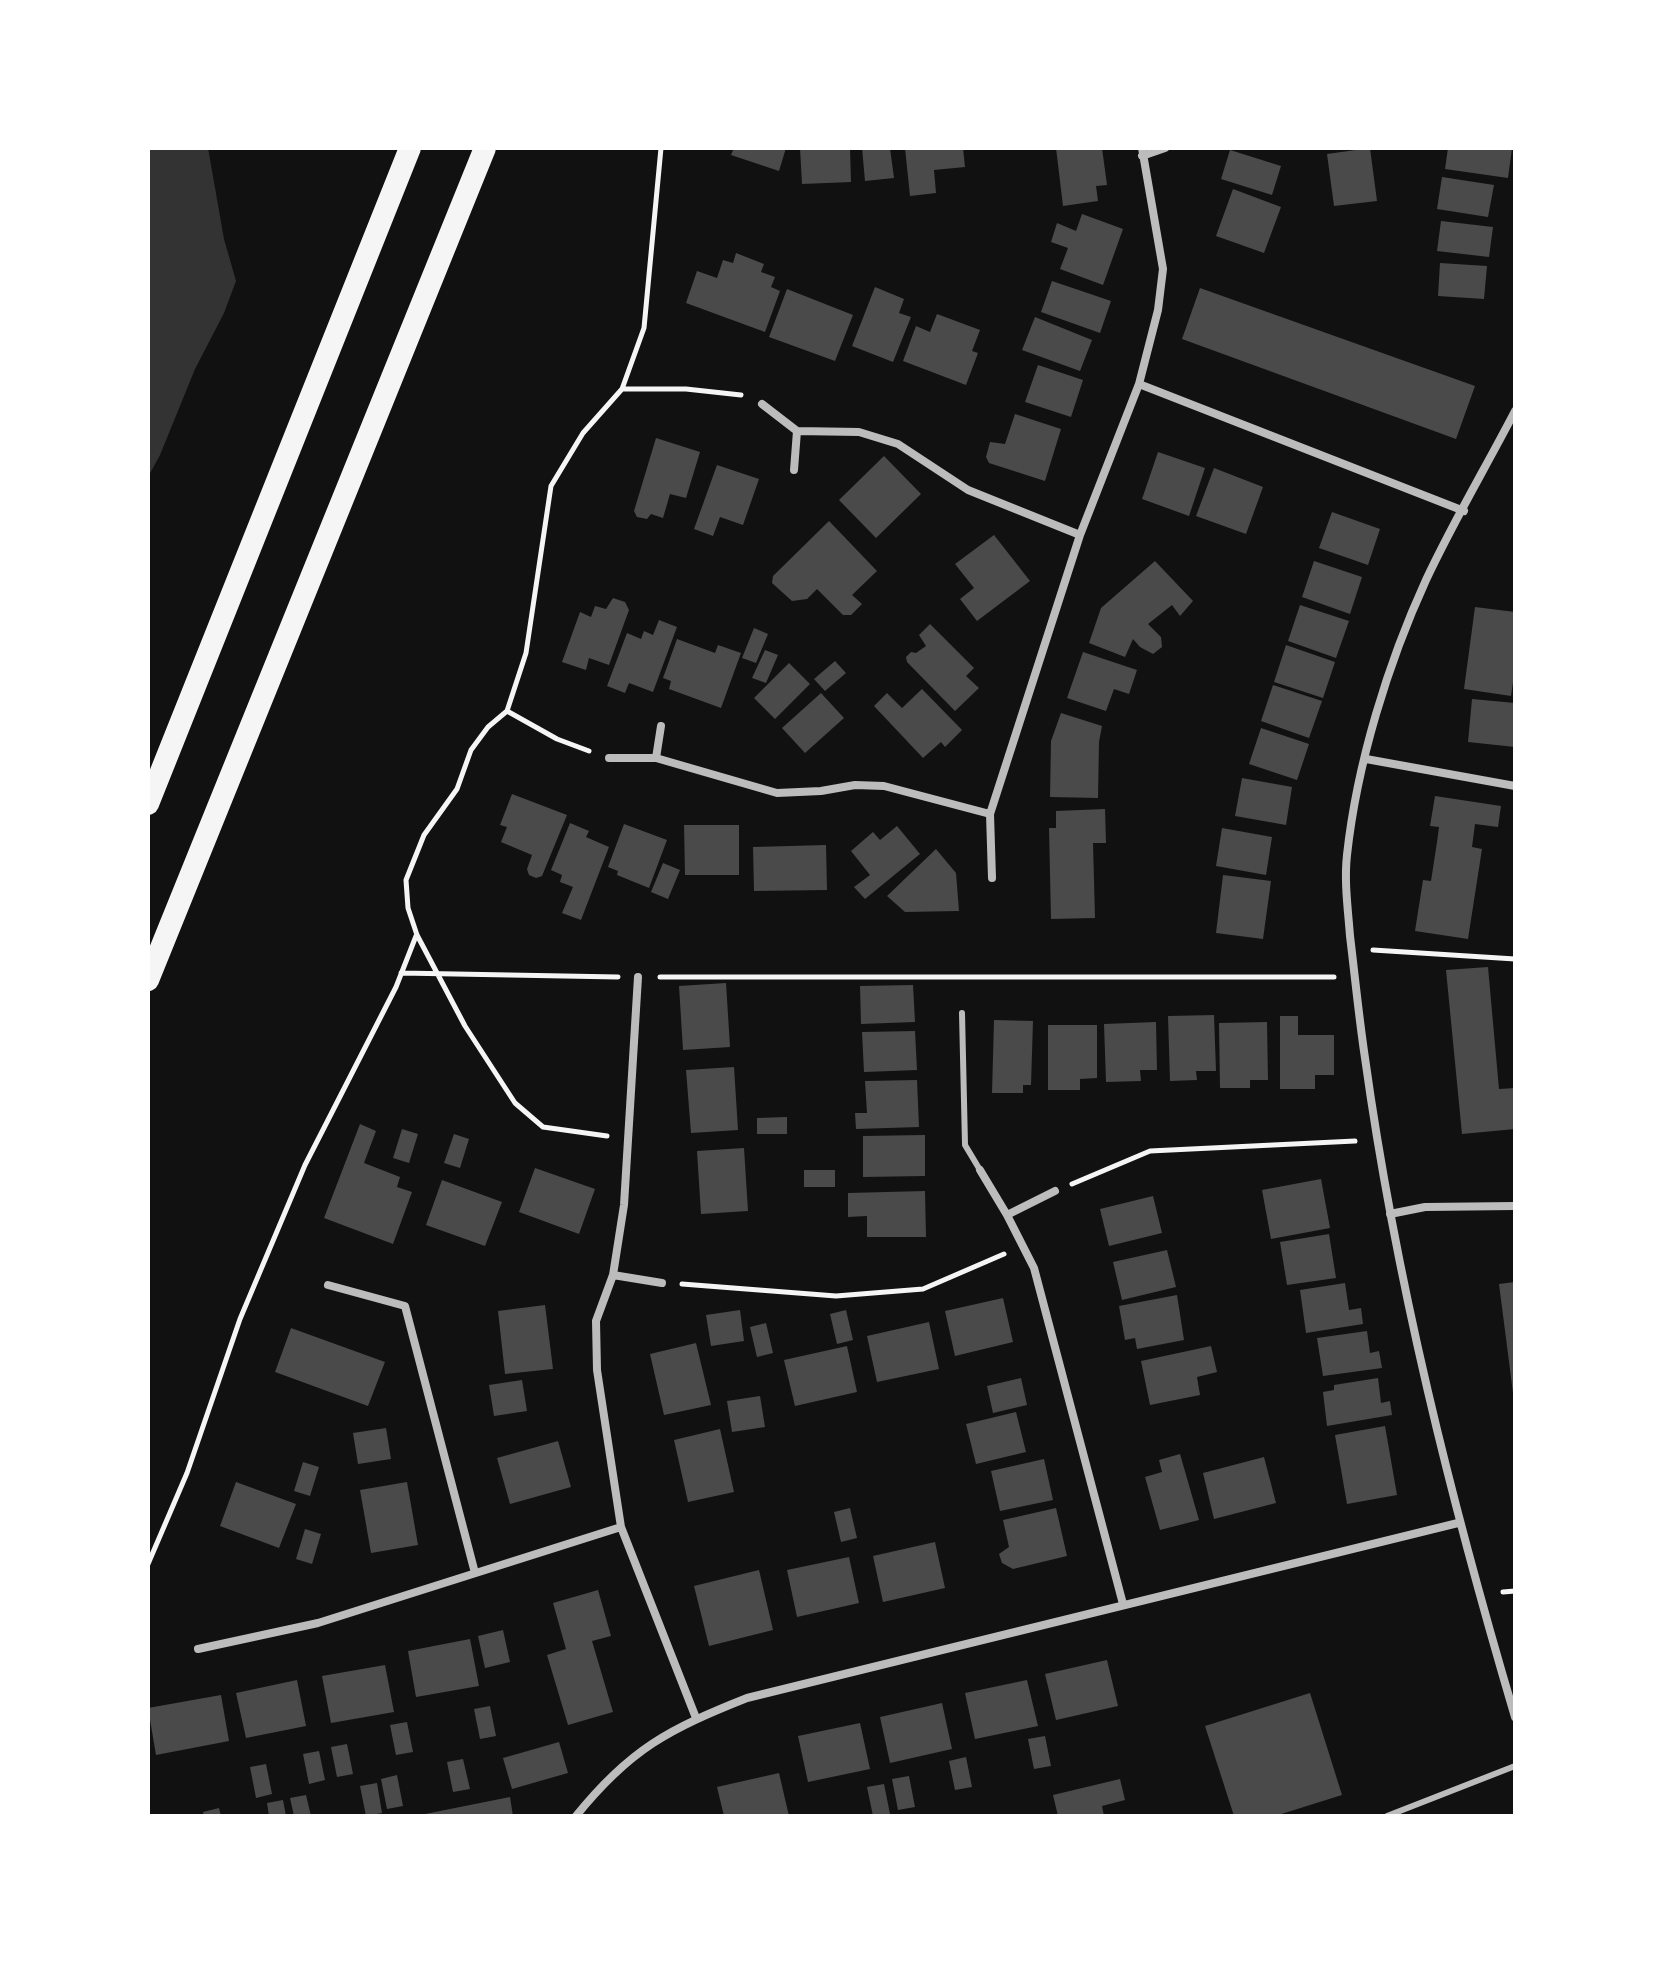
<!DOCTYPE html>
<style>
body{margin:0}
#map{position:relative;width:1663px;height:1964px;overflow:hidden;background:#111;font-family:Signika,sans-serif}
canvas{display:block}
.frame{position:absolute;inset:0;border:150px solid #fff;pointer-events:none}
</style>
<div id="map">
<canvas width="1663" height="1964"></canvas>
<div class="frame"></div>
</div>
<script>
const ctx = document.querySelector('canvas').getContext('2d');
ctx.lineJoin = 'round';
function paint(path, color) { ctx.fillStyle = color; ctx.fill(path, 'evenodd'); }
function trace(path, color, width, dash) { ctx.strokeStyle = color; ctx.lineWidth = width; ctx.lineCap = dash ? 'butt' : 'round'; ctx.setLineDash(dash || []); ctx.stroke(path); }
paint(new Path2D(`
 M148 148H208L224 239 236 281 224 313 195 369 160 455 148 477Z`), '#333');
paint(new Path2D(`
 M734 148H786L779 171 731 155Z
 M800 148H850L851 182 802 184Z
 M862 148H890L894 178 865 181Z
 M905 148H963L965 167 934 170 936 193 910 196Z
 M1056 148H1102L1107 185 1096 186 1098 201 1063 206Z
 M1370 148 1377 201 1334 206 1327 154Z
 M1448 148H1512L1508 178 1445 169Z
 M1230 150 1281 166 1272 195 1221 179Z
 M1442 177 1494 185 1488 217 1437 209Z
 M1233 189 1281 207 1264 253 1216 236Z
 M1082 214 1123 229 1103 285 1060 269 1068 248 1051 242 1057 223 1076 231Z
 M1441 221 1493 227 1489 257 1437 251Z
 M736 253 764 264 761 272 775 277 771 287 780 291 765 332 686 303 697 271 717 278 723 260 733 263Z
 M1440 263 1487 266 1484 299 1438 296Z
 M1052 281 1111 301 1100 333 1041 312Z
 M875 287 904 299 899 313 911 317 893 362 852 346Z
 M1200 288 1475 386 1456 439 1182 339Z
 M787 289 853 315 835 361 769 337Z
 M937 314 980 330 972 351 978 353 966 385 903 361 916 326 930 332Z
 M1035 317 1092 340 1080 371 1022 350Z
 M1038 365 1083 380 1071 417 1025 402Z
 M1015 414 1061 429 1045 481 989 463 986 457 990 442 1005 444Z
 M656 438 700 452 686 498 670 494 663 518 651 514 647 519 637 517 634 511Z
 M1158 452 1205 468 1189 516 1142 499Z
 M884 456 921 494 876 538 839 500Z
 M717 465 759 479 743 525 720 517 713 536 694 529Z
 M1214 468 1263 487 1246 534 1196 516Z
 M1332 512 1380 529 1368 565 1319 548Z
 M829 521 877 571 852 595 862 604 851 615H843L817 589 807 599 792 601 772 583 773 576Z
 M994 535 1030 581 977 621 960 599 974 588 955 564Z
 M1155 561 1193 601 1180 616 1172 605 1148 624 1161 637 1162 647 1153 654 1140 647 1133 639 1125 657 1089 643 1101 608Z
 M1314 561 1362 577 1350 614 1302 597Z
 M613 598 625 602 629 610 609 665 589 658 586 670 562 662 580 612 591 617 595 606 606 609Z
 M1300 605 1349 621 1336 658 1288 641Z
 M1475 607 1515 612V668L1511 696 1464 689Z
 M659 620 677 627 653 692 629 683 625 693 607 686 627 633 641 639 644 631 653 635Z
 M930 624 974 668 966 676 979 688 955 711 907 662 906 657 911 652 916 653 926 646 919 635Z
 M754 628 768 634 756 663 742 658Z
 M677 639 715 653 718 645 741 653 721 708 669 689 671 681 663 678Z
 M1286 645 1335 662 1323 698 1274 682Z
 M765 650 778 655 766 683 752 678Z
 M1083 652 1137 670 1129 694 1114 689 1106 711 1067 698Z
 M835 661 846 673 825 691 814 679Z
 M789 663 810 684 775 719 754 698Z
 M1273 685 1322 701 1309 738 1261 721Z
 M922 689 962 730 945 747 941 742 923 758 874 706 887 693 902 708Z
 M821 693 844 718 805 753 782 728Z
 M1472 699 1515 703V747L1468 742Z
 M1061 713 1102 726 1099 742 1098 798 1050 797 1051 741Z
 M1261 728 1309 744 1297 780 1249 764Z
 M1242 778 1292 787 1286 825 1235 816Z
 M512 794 567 815 542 876 536 878 529 875 527 869 532 855 501 842 507 827 500 825Z
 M1435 796 1501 806 1498 827 1475 824 1472 847 1482 849 1468 939 1415 931 1423 880 1431 881 1437 842 1439 827 1430 826Z
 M1105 809 1106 843H1093L1095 918 1051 919 1049 828H1056V811Z
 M570 823 589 831 586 837 609 847 581 920 562 913 573 887 560 882 562 875 551 870Z
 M624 824 667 840 649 888 617 875 618 871 608 867Z
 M684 825H739V875H685Z
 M897 826 920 854 865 899 854 887 870 875 851 851 873 832 880 840Z
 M1222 828 1272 837 1266 875 1216 866Z
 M826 845 827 890 754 891 753 847Z
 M936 849 956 873 959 911 905 912 887 896Z
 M663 863 680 870 668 899 651 892Z
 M1223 875 1271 881 1263 939 1216 933Z
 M1488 967 1499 1089 1515 1088V1129L1462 1134 1446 970Z
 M726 983 730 1047 683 1050 679 986Z
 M913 985 915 1022 861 1024 860 986Z
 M1214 1015 1216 1071H1196L1197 1080 1170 1081 1168 1016Z
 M1280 1016H1298V1035H1334V1075H1315V1089H1280Z
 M994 1020 1033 1021 1031 1085H1023V1093H992Z
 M1156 1022 1157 1070H1140L1141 1081 1106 1082 1104 1024Z
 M1267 1022 1268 1080H1250V1088H1220L1219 1023Z
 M1048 1025H1097V1078L1080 1079V1090H1048Z
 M915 1031 917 1070 864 1072 862 1032Z
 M734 1067 738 1130 691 1133 686 1070Z
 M917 1080 919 1127 856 1129 855 1113H867L865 1081Z
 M787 1117V1134H757V1118Z
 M360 1124 376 1131 364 1163 400 1177 397 1187 412 1192 393 1244 324 1218Z
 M402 1129 418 1134 409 1163 393 1158Z
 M454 1134 469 1139 460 1168 444 1163Z
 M925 1135V1176L863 1177V1136Z
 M744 1148 748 1211 701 1214 697 1151Z
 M535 1168 595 1189 579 1234 519 1212Z
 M804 1170H835V1187H804Z
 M1321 1179 1330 1228 1271 1239 1262 1190Z
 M442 1180 502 1202 485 1246 426 1225Z
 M925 1191 926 1237H867V1216L848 1217V1193Z
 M1153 1196 1162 1233 1109 1246 1100 1209Z
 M1329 1234 1336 1278 1287 1285 1280 1242Z
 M1167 1250 1176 1287 1122 1300 1113 1262Z
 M1515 1282V1393H1513L1499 1284Z
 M1345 1283 1349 1310 1361 1308 1363 1324 1306 1333 1300 1290Z
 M1177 1295 1184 1340 1137 1349 1135 1338 1125 1340 1119 1306Z
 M1003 1298 1013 1342 955 1356 945 1311Z
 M545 1305 553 1369 505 1374 498 1311Z
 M740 1310 744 1341 711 1346 706 1315Z
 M846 1310 853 1340 837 1344 830 1314Z
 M929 1322 939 1369 877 1382 867 1336Z
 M766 1323 773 1353 757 1357 750 1327Z
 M291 1328 385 1362 368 1406 275 1372Z
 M1367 1331 1370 1353 1379 1351 1382 1368 1323 1376 1317 1338Z
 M696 1343 711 1405 664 1415 650 1354Z
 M847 1346 857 1392 795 1406 784 1360Z
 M1211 1346 1217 1372 1197 1377 1200 1395 1150 1405 1141 1361Z
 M1021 1378 1027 1405 993 1413 987 1386Z
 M1378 1378 1381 1403 1390 1401 1392 1415 1327 1426 1323 1392 1334 1390V1385Z
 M522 1380 527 1411 494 1416 489 1385Z
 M760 1396 765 1427 732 1432 727 1401Z
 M1016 1412 1026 1452 976 1464 966 1424Z
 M1385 1426 1397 1495 1347 1504 1335 1435Z
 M386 1428 391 1459 358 1464 353 1433Z
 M720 1429 734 1492 688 1502 674 1440Z
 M558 1441 571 1487 510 1504 497 1458Z
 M1180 1454 1199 1520 1160 1530 1145 1477 1162 1472 1159 1460Z
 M1264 1457 1276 1503 1214 1519 1203 1473Z
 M1044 1459 1053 1500 1000 1511 991 1471Z
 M303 1462 319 1467 310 1496 294 1491Z
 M236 1482 296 1504 279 1548 220 1526Z
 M407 1482 418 1545 371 1553 360 1490Z
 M850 1508 857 1538 841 1542 834 1512Z
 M1056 1508 1067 1556 1013 1569 1002 1563 999 1554 1009 1547 1003 1520Z
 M305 1529 321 1534 312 1564 296 1559Z
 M935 1542 945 1588 883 1602 873 1556Z
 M849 1557 859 1603 797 1617 787 1570Z
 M759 1570 773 1630 709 1646 694 1586Z
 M598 1590 611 1636 592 1641 613 1712 568 1725 547 1655 566 1649 553 1603Z
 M503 1630 510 1662 485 1668 478 1636Z
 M470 1639 479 1686 416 1697 408 1651Z
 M1107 1660 1118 1706 1056 1720 1045 1674Z
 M385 1665 394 1712 331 1723 322 1676Z
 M297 1680 306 1726 246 1738 236 1693Z
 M1027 1680 1038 1726 975 1739 965 1693Z
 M1310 1693 1342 1795 1275 1816H1234L1205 1726Z
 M221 1695 229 1741 156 1755 148 1708Z
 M942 1703 952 1749 890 1763 880 1717Z
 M490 1706 496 1736 480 1739 474 1709Z
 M407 1722 413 1752 396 1755 390 1725Z
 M860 1723 870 1769 808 1782 798 1736Z
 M1045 1736 1051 1766 1034 1769 1028 1739Z
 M559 1742 568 1773 512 1789 503 1758Z
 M347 1744 353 1774 337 1777 331 1747Z
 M319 1751 325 1780 309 1784 303 1754Z
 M966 1757 972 1787 955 1790 949 1761Z
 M463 1759 470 1789 453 1792 447 1762Z
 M266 1764 272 1794 256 1798 250 1767Z
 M779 1773 789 1816H724L717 1787Z
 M397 1775 403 1806 387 1809 381 1779Z
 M909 1776 915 1807 898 1810 892 1779Z
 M1120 1779 1125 1800 1102 1806 1104 1816H1058L1053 1795Z
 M377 1783 382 1813 366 1816 360 1786Z
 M884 1784 890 1814 873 1816 867 1787Z
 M306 1795 311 1816H294L290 1798Z
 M510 1797 513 1816H421L420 1815Z
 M283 1800 286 1816H269L267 1803Z
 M219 1808 221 1816H204L203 1812Z`), '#4a4a4a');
trace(new Path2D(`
 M622 389H686L741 395
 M507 711 557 739 589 751
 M1373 950 1515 959
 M401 973 618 977
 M660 977H1334
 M607 1136 543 1127 515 1103 465 1026 417 935 408 908 406 880 424 835 457 789 471 750 488 727 507 711 526 653 551 486 583 433 622 389 644 328 661 148
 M1072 1184 1150 1151 1355 1141
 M682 1284 836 1296 923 1289 1004 1254
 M148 1564 187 1473 240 1319 305 1165 396 987 416 936
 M1503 1592 1515 1591`), '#f5f5f5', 5);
trace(new Path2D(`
 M962 1013 965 1145 980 1170
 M1387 1816 1515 1766`), '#bcbcbc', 6);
trace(new Path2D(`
 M1142 156 1165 148
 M1139 384 1464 511
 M762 404 797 431 794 470
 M1515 411C1486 467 1453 522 1426 580 1388 663 1357 763 1347 855 1344 882 1348 909 1350 936 1355 977 1359 1018 1365 1058 1396 1281 1451 1501 1515 1717
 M797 431 859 432 898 444 968 490 1080 535
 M609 758H656L777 793 821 791 855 785 884 786 990 814
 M656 758 661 726
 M1366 759 1515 786
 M992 878 990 814 1080 535 1139 384 1158 310 1163 269 1142 148
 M638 977 624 1205 613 1275 596 1321 597 1370 621 1527 696 1718
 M980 1170 1007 1215 1034 1268 1123 1604
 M1390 1214 1425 1207 1515 1206
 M1007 1215 1055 1191
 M613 1275 662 1283
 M328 1285 405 1306 475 1573
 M198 1649 318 1623 621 1527
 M576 1816C630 1749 669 1729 747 1698L1458 1523`), '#bcbcbc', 8);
trace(new Path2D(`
 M148 804 410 148
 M148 980 485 148`), '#f5f5f5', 22);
</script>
